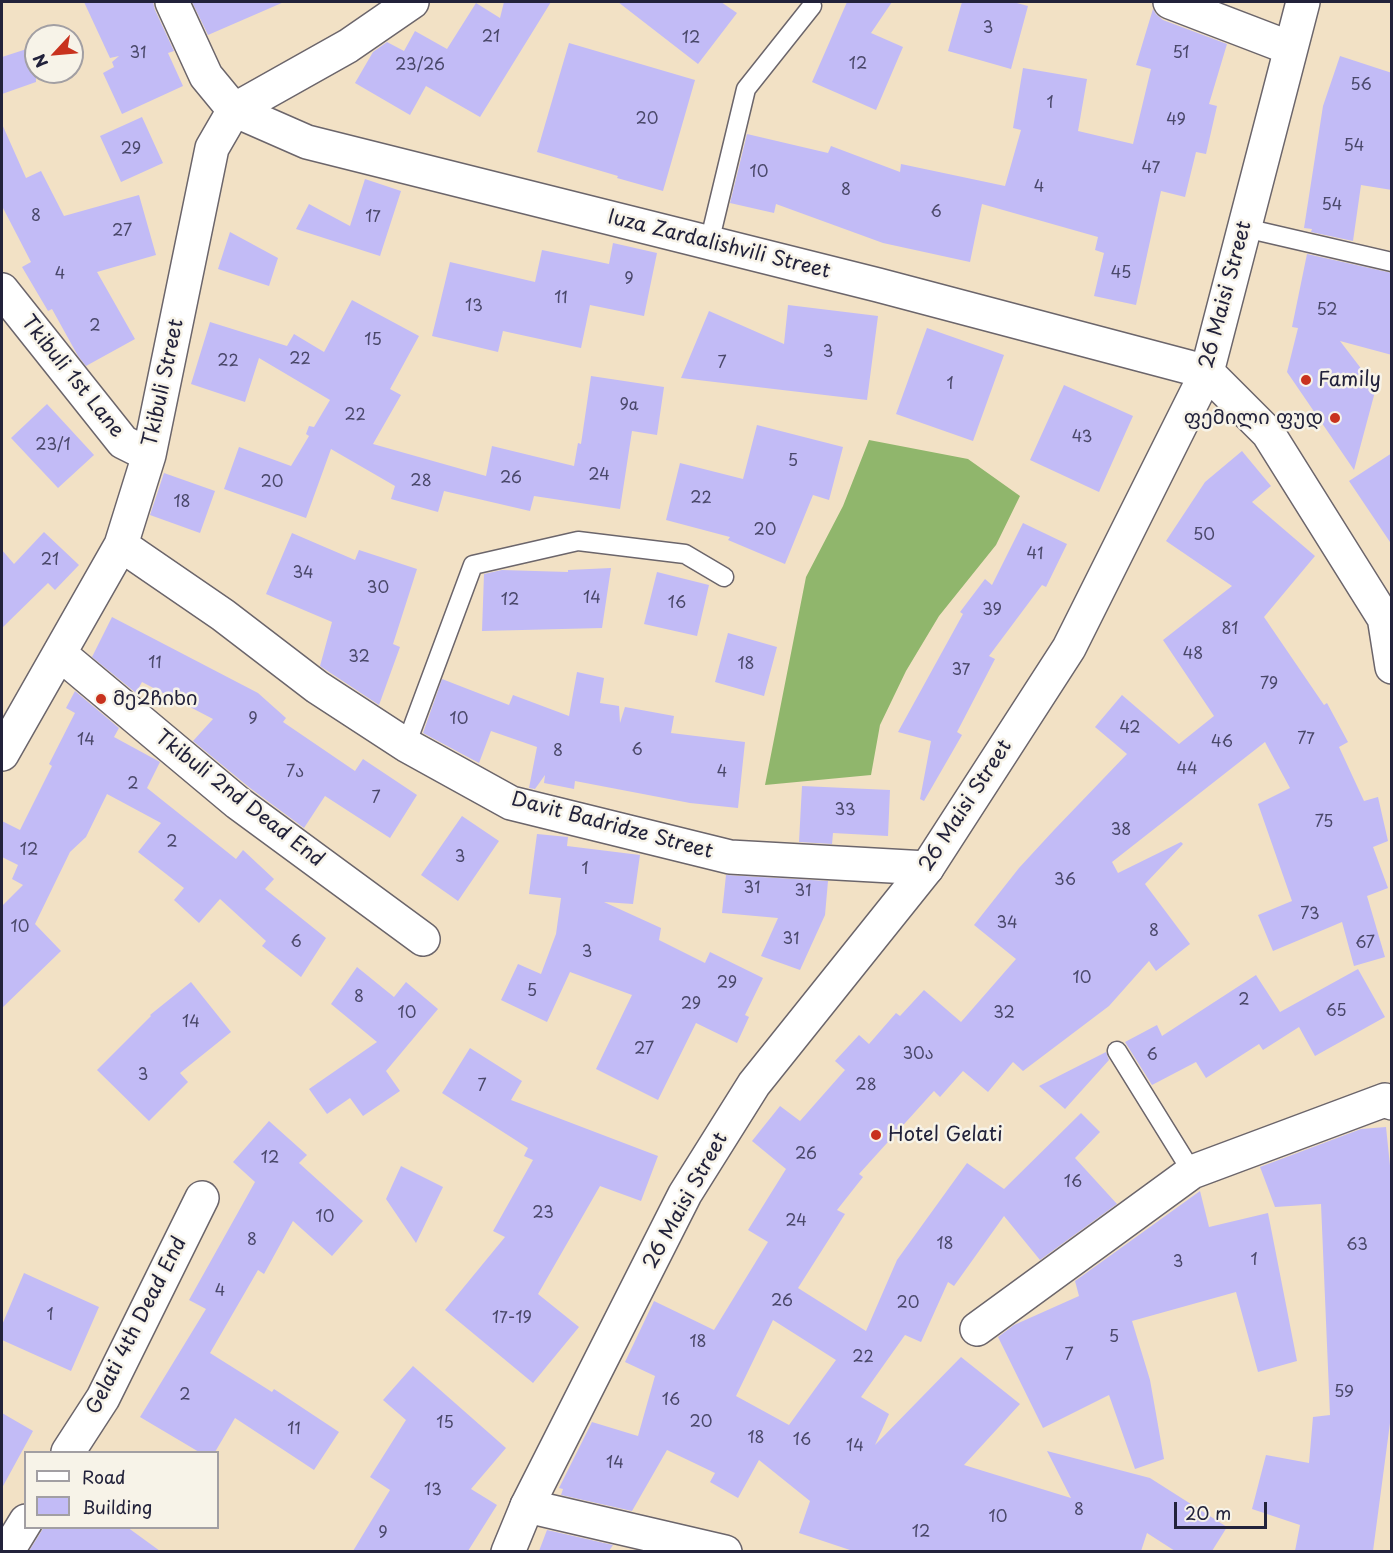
<!DOCTYPE html>
<meta charset="utf-8">
<style>
body{margin:0}
#map{position:relative;width:1393px;height:1553px;overflow:hidden;background:#f2e1c5;font-family:"Playpen Sans",sans-serif}
canvas{display:block}
.frame{position:absolute;inset:0;border:3px solid #22223b;pointer-events:none}
.legend{position:absolute;left:24px;top:1451px;width:195px;height:78px;box-sizing:border-box;background:#f7f3e8;border:2px solid #a29fa3;margin:0;padding:8px 10px;list-style:none;font-size:18px;color:#22223b}
.legend li{display:flex;align-items:center;gap:12px;height:30px}
.legend b{width:30px;border:2px solid #a29fa3}
.north{position:absolute;left:24px;top:24px;width:60px;height:60px;box-sizing:border-box;background:#f7f3e8;border:2px solid #a29fa3;border-radius:50%;rotate:244deg;font-size:16px;font-weight:700;line-height:24px;text-align:center;color:#22223b}
.north::after{content:'';display:block;margin:auto;width:21px;height:27px;background:#c8321e;clip-path:polygon(50% 0,100% 100%,50% 72%,0 100%)}
.scale{position:absolute;left:1174px;top:1502px;width:93px;height:27px;box-sizing:border-box;border:3px solid #22223b;border-top:0;padding-left:8px;font-size:18px;line-height:21px;white-space:nowrap;color:#22223b;-webkit-text-stroke:4px #f7f3e8;paint-order:stroke}
</style>
<div id="map">
<canvas width="1393" height="1553"></canvas>
<div class="frame"></div>
<ul class="legend">
<li><b style="height:8px;background:#fff"></b>Road</li>
<li><b style="height:16px;background:#c2bbf6"></b>Building</li>
</ul>
<div class="north">N</div>
<div class="scale">20 m</div>
</div>
<script>
const ctx = document.querySelector('canvas').getContext('2d');
ctx.lineJoin = 'round';
function paint(path, color) { ctx.fillStyle = color; ctx.fill(path, 'evenodd'); }
function trace(path, color, width, dash) { ctx.strokeStyle = color; ctx.lineWidth = width; ctx.lineCap = dash ? 'butt' : 'round'; ctx.setLineDash(dash || []); ctx.stroke(path); }
function drawText(font, color, halo, rows, align = 'center') {
  ctx.font = font + ' "Playpen Sans","Noto Sans Georgian",sans-serif'; ctx.lineWidth = 5; ctx.setLineDash([]); ctx.textBaseline = 'middle'; ctx.strokeStyle = halo; ctx.fillStyle = color; for (const [text, x, y, turn = 0] of rows) {
    ctx.save(); ctx.translate(x, y); ctx.rotate((+turn || 0) * Math.PI / 180); ctx.textAlign = isNaN(turn) ? turn : align; if (halo) ctx.strokeText(text, 0, 0); ctx.fillText(text, 0, 0); ctx.restore();
  }
}
paint(new Path2D(`
 M869 440 968 459 1020 496 996 545 939 616 906 671 880 725 871 775 765 785 806 577 843 506Z`), '#90b66c');
paint(new Path2D(`
 M84 2H153L155 10 174 51 168 53 183 86 122 114 103 73 114 67 112 62 119 56 110 58Z
 M192 2H284L208 35Z
 M504 2H551L480 117 426 86 410 115 355 83 373 52 387 42 404 51 415 31 447 49 476 3 500 18Z
 M618 2H721L737 13 698 64Z
 M847 2H892L871 33 903 47 876 110 812 82Z
 M962 2H1013L1028 6 1011 69 948 51Z
 M1153 9 1156 14 1163 20 1227 44 1209 104 1217 106 1206 154 1196 152 1185 197 1161 191 1136 305 1094 296 1104 253 1095 250 1098 237 982 204 970 262 883 243 776 204 774 213 730 203 747 134 828 153 831 146 900 172 901 164 1005 186 1021 130 1013 128 1023 68 1087 79 1078 131 1133 144 1151 69 1136 65Z
 M569 43 695 80 663 191 617 178 618 176 537 152Z
 M36 46V82L2 94V57Z
 M1340 56 1392 73V190L1361 185 1353 241 1311 232 1312 229 1304 228 1323 106Z
 M142 117 163 163 121 182 100 136Z
 M2 124 26 178 41 171 64 216 139 195 156 255 97 272 135 339 86 366 78 356 52 309 48 311 22 267 31 262 2 206Z
 M365 179 401 191 380 256 296 229 309 204 350 226Z
 M230 232 278 258 269 286 218 269Z
 M613 243 657 253 644 316 590 305 581 348 503 331 498 352 432 336 450 262 535 282 542 250 609 264Z
 M1307 254 1392 273V355L1340 341 1376 388 1354 470 1287 372 1298 328 1292 327Z
 M352 300 419 336 390 389 401 395 373 444 486 476 492 446 574 466 578 443 581 444 591 376 664 387 657 435 632 431 620 509 534 496 530 511 444 491 438 512 391 499 395 486 331 449 306 518 224 489 239 447 291 466 309 436 306 434 309 426 314 427 330 400 259 358 245 402 191 384 210 322 287 346 294 334 324 352Z
 M788 305 878 316 867 400 681 378 709 311 784 344Z
 M927 328 1004 355 973 441 896 414Z
 M1064 385 1133 416 1099 492 1030 460Z
 M47 404 94 455 58 488 11 438Z
 M757 425 843 447 829 500 813 495 785 564 728 540 730 537 666 520 680 463 743 479Z
 M1242 451 1271 486 1252 502 1315 556 1264 617 1324 705 1327 703 1348 742 1339 747 1364 801 1378 797 1388 841 1373 847 1388 888 1367 896 1385 957 1354 966 1342 922 1273 951 1258 915 1292 901 1258 804 1290 788 1265 742 1112 862 1118 873 1181 842 1183 844 1145 884 1190 944 1156 971 1149 961 1109 1006 1023 1071 1013 1062 988 1092 963 1071 940 1097 934 1091 859 1174 863 1177 837 1210 845 1214 798 1288 866 1331 897 1260 967 1163 1004 1189 1081 1113 1100 1132 1075 1158 1117 1204 1040 1260 1004 1216 954 1286 948 1282 921 1342 905 1335 861 1397 889 1414 875 1445 961 1357 1020 1404 964 1465 1071 1498 1047 1451 1150 1478 1227 1527 1212 1551H1175L1147 1533 1141 1551H853L799 1533 810 1501 759 1460 738 1498 710 1482 715 1473 667 1450 632 1511 561 1495 563 1489 559 1488 592 1422 638 1436 655 1376 625 1362 654 1301 714 1330 768 1242 748 1230 786 1169 752 1141 780 1106 800 1121 845 1070 835 1061 859 1035 869 1044 896 1013 900 1016 924 990 961 1022 1016 959 974 925 1019 868 1054 830 1127 754 1095 727 1122 695 1179 744 1214 716 1163 640 1232 586 1166 541 1205 482ZM773 1320 836 1360 789 1425 736 1396Z
 M1392 453V545L1349 481Z
 M164 473 215 491 200 533 150 515Z
 M1023 523 1067 544 1046 587 1042 585 989 656 995 659 957 732 962 735 924 801 920 799 931 741 898 732 963 614 960 612 985 579 992 585Z
 M44 532 79 565 55 590 48 583 2 628V550L14 564Z
 M292 533 355 560 359 550 417 569 393 644 400 647 379 705 320 666 332 622 266 594Z
 M611 568 602 628 482 631 484 574 502 570 568 572V570Z
 M657 572 709 585 697 636 644 624Z
 M112 617 258 693 286 718 283 722 355 771 363 759 417 795 390 838 325 796 304 828 250 788 193 741 213 719 142 682 136 693 92 657Z
 M728 633 777 647 764 696 715 682Z
 M577 672 604 678 600 703 619 706 620 723 625 707 674 716 671 733 745 742 738 808 690 803 575 781 574 789 544 783 545 775 535 789 529 788 537 747 491 731 479 763 423 733 442 679 509 705 513 695 569 716Z
 M75 691 119 728 114 737 160 762 147 788 236 859 243 850 274 879 265 889 326 938 301 977 262 946 266 941 220 899 199 923 174 900 184 888 138 852 161 823 107 794 86 837 70 852 35 924 61 951 2 1008V906L23 885 12 879 18 865 2 857V821L20 830 52 766 49 764 75 713 66 708Z
 M802 786 890 790 888 836 833 833 832 844 799 842Z
 M462 816 499 841 458 901 421 875Z
 M537 834 568 837 567 846 640 855 633 904 604 902 661 928 659 940 705 963 710 952 763 978 745 1015 749 1017 737 1043 696 1023 658 1100 596 1069 632 995 570 972 547 1022 501 1000 518 964 541 974 556 934 561 898 529 894Z
 M726 875 828 881 825 915 800 970 761 956 778 918 722 913Z
 M357 967 394 997 406 982 438 1009 386 1071 400 1091 363 1116 350 1098 327 1114 309 1089 377 1042 331 1004Z
 M1358 969 1385 1017 1315 1056 1299 1027 1263 1050 1259 1044 1206 1078 1196 1062 1152 1085 1125 1042 1157 1025 1162 1036 1256 975 1280 1012Z
 M191 982 231 1032 180 1073 188 1082 149 1121 97 1070 151 1016 150 1015Z
 M470 1048 522 1081 511 1100 658 1156 641 1201 600 1186 538 1294 579 1327 533 1383 445 1310 505 1237 493 1231 533 1160 524 1156 528 1148 442 1093Z
 M1106 1052 1109 1060 1065 1109 1039 1086Z
 M269 1121 307 1155 299 1163 363 1221 332 1256 293 1221 264 1274 258 1270 210 1353 272 1392 274 1389 339 1432 314 1470 235 1418 215 1452H199L140 1417 206 1309 189 1300 255 1182 233 1162Z
 M1386 1127 1392 1185V1198H1390L1392 1235V1408L1373 1551H1295L1300 1525 1252 1509 1266 1455 1309 1463 1313 1417 1330 1415 1321 1204 1275 1207 1260 1167 1361 1129Z
 M401 1166 443 1187 416 1243 386 1199Z
 M1200 1191 1209 1227 1268 1213 1297 1361 1258 1372 1236 1292 1132 1321 1150 1380 1164 1459 1135 1469 1109 1395 1043 1428 998 1337 1014 1325 1079 1296 1075 1281Z
 M24 1273 99 1307 71 1371 2 1340V1325Z
 M413 1366 506 1448 471 1489 497 1505 468 1551H353L390 1490 370 1477 406 1420 383 1400Z
 M2 1413 33 1431 2 1488Z
 M44 1527H127L160 1551H29Z
 M547 1530 613 1545 609 1551H539Z`), '#c2bbf6');
const lane = new Path2D(`
 M1245 228 1392 262
 M709 243 746 89 812 6
 M406 745 473 565 578 541 685 554 724 577
 M1117 1051 1192 1172`);
const street = new Path2D(`
 M172 2 206 76 234 110 307 142 878 285 1207 372
 M1170 2 1290 48
 M234 110 348 46 412 2
 M2 290 123 442 149 455
 M121 545 223 615 317 687 406 745 511 803 730 857 927 868
 M60 654 238 803 423 939
 M2 754 121 545 149 455 212 148 234 110
 M977 1329 1192 1172 1385 1100 1392 1103
 M68 1452 103 1398 202 1198
 M527 1506 725 1552
 M7 1552 26 1521`);
const secondary = new Path2D(`
 M1207 372 1268 433 1392 631
 M1385 623 1392 667
 M508 1552 527 1506 685 1194 754 1084 927 868 1069 648 1207 372 1303 2`);
trace(lane, '#6b656b', 21);
trace(street, '#6b656b', 36);
trace(secondary, '#6b656b', 36);
trace(lane, '#fff', 18);
trace(street, '#fff', 33);
trace(secondary, '#fff', 33);
for (const [x, y, r, color] of [
 [1306,380,6,"#c8321e"],
 [1335,418,6,"#c8321e"],
 [101,699,6,"#c8321e"],
 [876,1135,6,"#c8321e"]
]) { const dot = new Path2D(); dot.arc(x, y, r, 0, 2 * Math.PI); ctx.fillStyle = color; ctx.fill(dot); trace(dot, '#f7f3e8', 2); }
drawText('16px', '#4a486a', null, [
 ["3",988,29],
 ["21",491,38],
 ["12",691,39],
 ["31",138,54],
 ["51",1181,54],
 ["12",858,65],
 ["23/26",420,66],
 ["56",1361,86],
 ["1",1050,104],
 ["20",647,120],
 ["49",1176,121],
 ["54",1354,147],
 ["29",131,150],
 ["47",1151,169],
 ["10",759,173],
 ["4",1039,188],
 ["8",846,191],
 ["54",1332,206],
 ["6",936,213],
 ["8",36,217],
 ["17",373,218],
 ["27",122,232],
 ["45",1121,274],
 ["4",60,275],
 ["9",629,280],
 ["11",561,299],
 ["13",474,307],
 ["52",1327,311],
 ["2",95,327],
 ["15",373,341],
 ["3",828,353],
 ["22",300,360],
 ["22",228,362],
 ["7",722,364],
 ["1",950,385],
 ["9a",629,406],
 ["22",355,416],
 ["43",1082,438],
 ["23/1",53,446],
 ["5",793,462],
 ["24",599,476],
 ["26",511,479],
 ["28",421,482],
 ["20",272,483],
 ["22",701,499],
 ["18",182,503],
 ["20",765,531],
 ["50",1204,536],
 ["41",1035,555],
 ["21",50,561],
 ["34",303,574],
 ["30",378,589],
 ["14",592,599],
 ["12",510,601],
 ["16",677,604],
 ["39",992,611],
 ["81",1230,630],
 ["48",1193,655],
 ["32",359,658],
 ["11",155,664],
 ["18",746,665],
 ["37",961,671],
 ["79",1269,685],
 ["9",253,720],
 ["10",459,720],
 ["42",1130,729],
 ["77",1306,740],
 ["14",86,741],
 ["46",1222,743],
 ["6",637,751],
 ["8",558,752],
 ["44",1187,770],
 ["7ა",295,773],
 ["4",722,773],
 ["2",133,785],
 ["7",376,799],
 ["33",845,811],
 ["75",1324,823],
 ["38",1121,831],
 ["2",172,843],
 ["12",29,851],
 ["3",460,858],
 ["1",585,870],
 ["36",1065,881],
 ["31",752,889],
 ["31",803,892],
 ["73",1310,915],
 ["34",1007,924],
 ["10",20,928],
 ["8",1154,932],
 ["31",791,940],
 ["6",296,943],
 ["67",1365,944],
 ["3",587,953],
 ["10",1082,979],
 ["29",727,984],
 ["5",532,992],
 ["8",359,998],
 ["2",1244,1001],
 ["29",691,1005],
 ["65",1336,1012],
 ["10",407,1014],
 ["32",1004,1014],
 ["14",191,1023],
 ["27",644,1050],
 ["30ა",918,1055],
 ["6",1152,1056],
 ["3",143,1076],
 ["28",866,1086],
 ["7",482,1087],
 ["26",806,1155],
 ["12",270,1159],
 ["16",1073,1183],
 ["23",543,1214],
 ["10",325,1218],
 ["24",796,1222],
 ["8",252,1241],
 ["18",945,1245],
 ["63",1357,1246],
 ["1",1254,1261],
 ["3",1178,1263],
 ["4",220,1292],
 ["26",782,1302],
 ["20",908,1304],
 ["1",50,1316],
 ["17-19",512,1319],
 ["5",1114,1338],
 ["18",698,1343],
 ["7",1069,1356],
 ["22",863,1358],
 ["59",1344,1393],
 ["2",185,1396],
 ["16",671,1401],
 ["20",701,1423],
 ["15",445,1424],
 ["11",294,1430],
 ["18",756,1439],
 ["16",802,1441],
 ["14",855,1447],
 ["14",615,1464],
 ["13",433,1491],
 ["8",1079,1511],
 ["10",998,1518],
 ["12",921,1533],
 ["9",383,1534]
]);
drawText('20px', '#22223b', '#f7f3e8', [
 ["Iuza Zardalishvili Street",719,245,14],
 ["26 Maisi Street",1226,295,-75],
 ["Tkibuli 1st Lane",72,377,51],
 ["Tkibuli Street",164,383,-78],
 ["Tkibuli 2nd Dead End",239,799,38],
 ["26 Maisi Street",966,806,-57],
 ["Davit Badridze Street",612,826,15],
 ["26 Maisi Street",686,1201,-61],
 ["Gelati 4th Dead End",137,1326,-63]
]);
drawText('20px', '#22223b', '#f7f3e8', [
 ["Family",1318,380],
 ["ფემილი ფუდ",1323,418,"right"],
 ["მე2ჩიხი",113,699],
 ["Hotel Gelati",888,1135]
], 'left');
</script>
